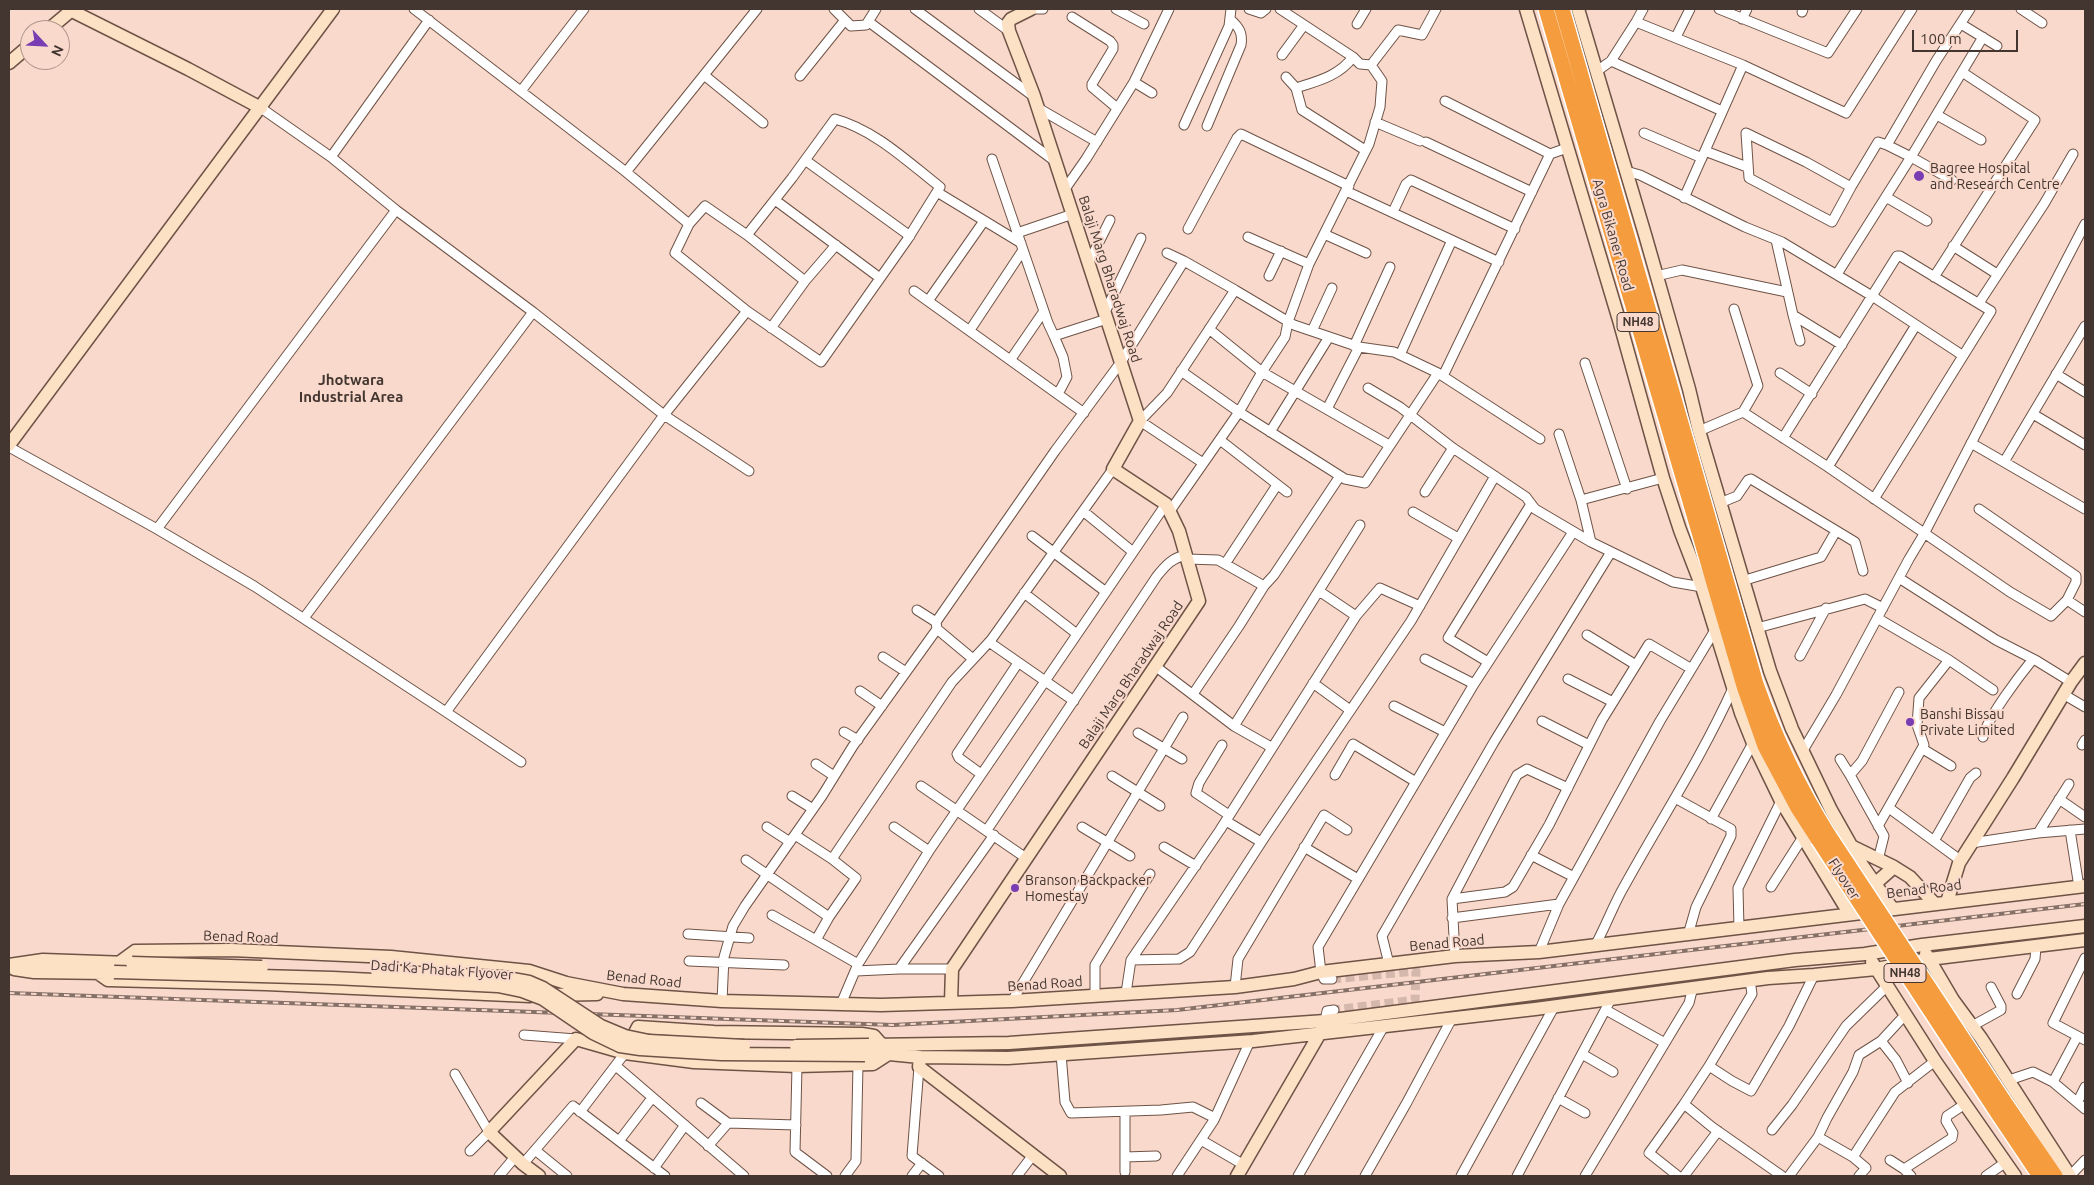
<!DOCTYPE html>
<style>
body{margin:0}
#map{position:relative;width:2094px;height:1185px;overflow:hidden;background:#f9d9cb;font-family:Ubuntu,sans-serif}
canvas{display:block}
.frame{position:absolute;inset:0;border:10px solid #433631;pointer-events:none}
.north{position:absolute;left:20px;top:20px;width:50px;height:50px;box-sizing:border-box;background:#f9d9cb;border:1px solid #b0988d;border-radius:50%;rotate:115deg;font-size:14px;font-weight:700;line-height:20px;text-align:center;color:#433631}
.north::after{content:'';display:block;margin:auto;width:18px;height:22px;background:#783db3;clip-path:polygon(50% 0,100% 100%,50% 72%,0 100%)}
.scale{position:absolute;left:1912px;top:30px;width:106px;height:22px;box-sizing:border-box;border:2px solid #433631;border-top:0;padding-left:6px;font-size:15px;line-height:18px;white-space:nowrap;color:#433631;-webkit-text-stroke:4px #f9d9cb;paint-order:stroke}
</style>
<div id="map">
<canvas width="2094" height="1185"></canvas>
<div class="frame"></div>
<div class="north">N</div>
<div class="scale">100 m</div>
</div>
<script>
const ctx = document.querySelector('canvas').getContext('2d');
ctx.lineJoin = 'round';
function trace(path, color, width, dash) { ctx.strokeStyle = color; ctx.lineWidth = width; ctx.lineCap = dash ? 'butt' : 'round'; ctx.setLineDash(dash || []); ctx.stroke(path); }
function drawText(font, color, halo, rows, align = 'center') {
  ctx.font = font + ' Ubuntu,sans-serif'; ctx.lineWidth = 4; ctx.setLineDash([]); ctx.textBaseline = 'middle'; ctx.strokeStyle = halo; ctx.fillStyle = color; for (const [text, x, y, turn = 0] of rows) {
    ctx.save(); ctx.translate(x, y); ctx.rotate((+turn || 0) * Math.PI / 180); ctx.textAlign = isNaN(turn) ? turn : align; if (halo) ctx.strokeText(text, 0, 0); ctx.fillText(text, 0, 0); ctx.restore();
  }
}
trace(new Path2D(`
 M1332 979 1416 971 1415 1000 1334 1010`), '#d5b8ac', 9, [9, 4.5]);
const street = new Path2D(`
 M414 9 626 172 689 224 705 206 747 235 792 178 835 119C875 130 908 162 940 187L907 240 821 362 747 311 675 253 689 224
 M834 9 851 26 866 25 876 9
 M915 9 1033 96
 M979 9 1009 31
 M1031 9H1043
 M1116 9 1144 24
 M1249 9 1261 13 1266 9
 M1280 9 1353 57
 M1719 9 1828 53 1857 9
 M2021 9 2042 23
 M1802 12 1803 9
 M1072 17 1110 41 1113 45V49L1092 84V87L1117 108
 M1742 19 1747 9
 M869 22 1056 162
 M1636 22 1743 65 1684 198
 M1357 24 1366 9
 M1961 24 1997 46
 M1676 37 1690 9
 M1282 55 1304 25
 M1611 61 1722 111
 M1743 65 1846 113 1912 9
 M1597 71 1611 61 1636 22 1643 9
 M704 75 763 123
 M800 76 845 20
 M1286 77 1296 88 1302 110 1365 150
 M1134 82 1152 93
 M1296 88C1318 81 1339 76 1353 57L1360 64 1371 65
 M521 91 584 9
 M261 108 331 157 396 210 533 312 664 415 749 471
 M1038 108 1097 142
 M1937 115 1981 140
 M1375 122 1420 141
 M1184 125 1229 26 1231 9
 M1207 126 1241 45C1243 33 1239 27 1230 19
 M1644 133 1702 158
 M1426 142 1532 192
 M1705 151 1747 167
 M1550 154 1567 148
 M331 157 429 20
 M992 159 1048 323 1054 336 1107 319
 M805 160 910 236
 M1626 171 1640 175 1745 227 1782 242 1872 296 1962 355
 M626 172 757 9
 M1952 180 1911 157 1983 37
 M1851 187 1832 222 1749 178 1746 133 1806 162 1851 187 1878 142 1887 145
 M1065 189 1086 159 1134 82 1169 9
 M1346 191 1499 262
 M937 192 1021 243
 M1886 197 1927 221
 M775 200 880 278
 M1393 212 1406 184 1411 180 1515 229
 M1188 229 1237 138 1241 134 1349 186
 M1017 233 1073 214
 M1324 234 1366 253
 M747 235 805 281 836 245
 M1248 237 1309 264
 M1776 240 1793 315 1842 345
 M1953 246 1997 274
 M1167 253 1184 261
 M1089 262 1110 220
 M1837 274 1911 157 1887 145 1936 61 1970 9
 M1269 276 1281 251
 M1656 276 1682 270 1787 292
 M1934 277 2035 120 1962 72
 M914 291 1084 413
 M928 301 984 221
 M1979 303 2044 204 2073 154
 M1734 309 1758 386 1743 412
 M1105 312 1141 238
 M1793 315 1800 341
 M771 328 805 281
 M1209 329 1262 372 1389 445
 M970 330 1023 250
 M1312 331 1332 288
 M1054 336 1063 357 1067 377 1058 394
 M1354 346 1390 267
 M1400 355 1452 240
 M1011 359 1044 311
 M1585 363 1627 489
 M1181 371 1239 412 1345 479 1365 483 1438 373 1540 439
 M1780 373 1812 394
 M2056 374 2085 392
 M1443 376 1550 154 1445 101
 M1368 388 1400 407 1453 448 1526 497 1535 509 1591 542 1673 582 1702 587
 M1327 409 1359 347
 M2033 414 2085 445
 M1699 431 1743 412 1828 467 2010 592 2051 616 2067 600 2085 612
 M1270 432 1329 337
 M1559 434 1581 500 1591 542
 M1783 438 1897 256H1900L1991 311 1874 499
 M1220 440 1287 492
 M1971 443 2004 462 2085 326
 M9 447 157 529 254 586 446 712 664 415 747 311
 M2004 462 2085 509
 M1203 463 1140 421 1167 393 1235 290 1294 325 1359 347 1394 352 1438 373
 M1828 467 1916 325
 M1425 492 1453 448
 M1581 500 1663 478
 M1720 503 1737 496 1748 480 1751 479 1855 542 1863 571
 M1979 509 2076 576V582L2067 600
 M1083 511 1133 552
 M1170 511 1239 412 1262 372 1285 337 1288 322 1309 264 1369 144 1380 107 1382 81 1371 65 1398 30 1422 35 1436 9
 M1413 512 1458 538
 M157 529 396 210
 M1032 536 1106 592
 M1187 559 1218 560 1264 586 1274 575 1340 476
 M1225 564 1277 485
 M1899 578 1996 640 2037 661 2071 682
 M1742 581 1821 557 1836 531
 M1024 593 1077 634
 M917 610 936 622
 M1356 616 1380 588 1420 606
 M304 618 533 312
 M1877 618 1949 660 1919 698 1917 725 1924 745 1878 826
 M1757 628 1865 599 1883 608
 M937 629 973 659
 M1587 635 1636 665
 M989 642 1074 701
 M1800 656 1826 608
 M883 657 906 672
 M1425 659 1474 684
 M1949 660 1993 690
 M1488 662 1448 638 1531 504
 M1155 666 1234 726 1271 747
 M1568 679 1613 702
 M1313 683 1350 710
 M860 691 882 706
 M1193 694 1239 626 1264 586
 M2063 694 2085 707
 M1394 706 1445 732
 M446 712 521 762
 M1542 721 1589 745
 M1234 726 1360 525
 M844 732 858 740
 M1138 733 1182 759
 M1983 737C1987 718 2020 675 2033 659
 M1222 745 1199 783 1196 793 1229 815
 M2082 745 2085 740
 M1923 749 1951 766
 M1802 752 1836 695 1909 559 1924 534 2085 224
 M1840 759 1850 775
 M816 764 834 776
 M981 774 959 758 957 754 1018 663
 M1335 775 1353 744 1416 782
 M1112 776 1160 806
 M921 786 1026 858
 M792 796 813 809
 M1675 798 1731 829V836L1696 907 1688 935
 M2059 799 2085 817
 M1889 808 1960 860
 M1711 819 1753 743
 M1226 821 1261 842
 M767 827 790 842
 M894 827 929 851
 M1082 827 1130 856
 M987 830 1157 576C1166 565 1172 558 1186 555
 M2070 830 2079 887
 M2038 833 2085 829
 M795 835 832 859
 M1934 841 1970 778 1976 773
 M1971 843 2038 833 2069 784
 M1164 847 1196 866
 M1304 847 1358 879
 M1531 855 1574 877
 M746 860 829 917
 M1878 860 1884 836 1850 775 1862 761 1899 692
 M1771 887 1803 837
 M1452 899 1505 892 1513 887 1549 825 1602 720 1649 644 1690 668
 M772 915 816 940
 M1452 918 1559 904
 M1739 928 1738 888 1781 801
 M688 934 749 938
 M1596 944C1605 927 1612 909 1621 892 1658 824 1701 759 1733 688
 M1539 952 1559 904 1660 721 1715 630
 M1455 956 1452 899 1517 775 1527 769 1568 788
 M2085 958 2053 1023 2085 1040
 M1131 960 1179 959 1190 952 1266 835 1411 621 1495 476
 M689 961 784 965
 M858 964 929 851 1166 504
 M1389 964 1382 936 1494 742 1611 552
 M952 969H899L994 835
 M856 971 899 969
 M1332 979H1324L1321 972 1318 947 1474 684 1573 532
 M1750 980 1752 994 1709 1066 1732 1081 1751 1091 1789 1026 1814 975
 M1235 987 1238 959 1324 815 1347 830
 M1126 993 1131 960 1220 830 1356 616 1319 591
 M2017 994 2035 959 2036 947
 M1095 996V965L1150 874
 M722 1001 724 957 733 926 745 906 822 796 853 746 937 629 936 622 1055 451 1121 362 1184 261 1235 290
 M1012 1001 1183 717
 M841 1004 858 964 816 940 829 917 856 878 832 859 952 682 991 640 1113 469
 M1606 1010 1665 1043
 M1325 1021 1327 1011 1334 1010
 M1972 1026 2001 1010V1006L1991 987
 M524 1035 576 1039
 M1881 1041 1896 1060 1908 1083
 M1061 1054 1065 1102 1071 1113 1161 1110 1193 1107 1215 1118
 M1582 1054 1613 1072
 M616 1066 744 1176
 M797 1066 795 1152 827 1176
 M1709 1066 1684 1104 1712 1127 1782 1176
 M919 1067 912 1156 939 1176
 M455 1074 489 1132 470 1151
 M2009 1080 2033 1072 2053 1082 2085 1109
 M2053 1082 2077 1037
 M1558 1098 1585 1113
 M2078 1101 2085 1087
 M701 1103 728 1123 796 1125
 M580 1112 625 1053
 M1772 1130 1792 1105 1846 1026 1887 986
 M1818 1137 1827 1118 1853 1072 1859 1055 1881 1041 1905 1015
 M1201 1140 1244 1165
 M619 1141 652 1098
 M708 1146 728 1123
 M535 1150 567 1176
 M1125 1157 1156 1156
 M1853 1157 1895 1092 1935 1061
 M1890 1160 1904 1169
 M523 1164 573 1106 665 1176
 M654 1168 685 1125
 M1125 1172V1112
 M499 1176 515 1157
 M845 1176 856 1161 858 1064
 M912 1176 922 1163
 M1017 1176 1033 1155
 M1177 1176 1214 1120 1250 1041
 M1298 1176 1384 1026
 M1365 1176 1406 1104 1451 1020
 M1461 1176 1554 1007
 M1517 1176 1611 999
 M1585 1176 1689 1003 1693 987
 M1678 1176 1649 1153 1684 1104
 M1684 1176 1718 1131
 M1789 1176 1818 1137 1853 1157 1866 1168 1859 1176
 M1911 1176 1904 1169 1952 1138 1953 1133 1946 1121 1947 1116 1965 1104
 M1986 1176 2006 1162
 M2070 1176 2085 1160`);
const secondary = new Path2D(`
 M68 9 188 69 261 108
 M1526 9 1619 320 1663 478 1680 530 1702 587 1741 713 1753 743 1781 801 1849 913
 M1578 9 1646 238 1689 389 1699 431 1770 671 1792 729 1831 810 1862 865 1892 908
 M48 30 73 9
 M9 63 30 45
 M9 445 333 9
 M1853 847 1894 867 1910 877 1934 903
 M1869 889 1894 867
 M1947 902 1959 863 2013 778 2071 682 2085 663
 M1926 954 1953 1000 1981 1038 2070 1176
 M120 962 135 951 231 950 391 957 529 971 566 983 623 994 722 1001 881 1005 1012 1001 1235 987 1294 979 1321 972 1455 956 1539 952 2085 886
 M1872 962 1935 1061 2015 1176
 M9 965 43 960 128 963
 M14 969 34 972 106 973
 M98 973 108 980 266 984 530 996
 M550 995 597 994
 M951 1003 952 969 1199 601 1179 531 1166 504 1113 469 1140 421 1034 96 1009 31 1008 23 1011 19 1031 9
 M869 1045 1009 1043 1325 1021 1795 960 1865 954 1922 945 2085 926
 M628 1046 638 1027 714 1032 862 1034 874 1036 882 1045
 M865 1055 889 1054 920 1057 1008 1058 1253 1041 1535 1009 1768 978 1814 975 1876 969 1929 959 2085 940
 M920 1057 919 1067 1060 1176
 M539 1176 523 1164 489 1132 576 1039 625 1053 694 1062 797 1066 873 1064 887 1055
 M1237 1176 1323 1028`);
const highway = new Path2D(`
 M1546 9 1744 686 1765 746 1798 808 1818 839
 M1562 9 1756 684C1775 738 1799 788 1829 836
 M2003 1100 2055 1176
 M1993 1106 2040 1176`);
trace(street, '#6e5347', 11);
trace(secondary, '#6e5347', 15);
trace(highway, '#fff', 18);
trace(street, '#fff', 9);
trace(secondary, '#fce1c5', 12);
trace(highway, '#f49c3e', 15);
const rail = new Path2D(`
 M9 993 893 1025 1177 1010 2085 904`);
trace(rail, '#857168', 4);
trace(rail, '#f9d9cb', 2, [5.5]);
const secondaryBridge = new Path2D(`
 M132 963 262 967
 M377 971 501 977 529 982 543 988 601 1026 625 1036 649 1041 744 1046
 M114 972 333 978 498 986 522 991 543 999 593 1033 620 1046 640 1049 721 1054 865 1055
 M796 1046 869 1045`);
const highwayBridge = new Path2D(`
 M1829 836 2003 1100
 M1818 839 1993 1106`);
trace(secondaryBridge, '#6e5347', 15, []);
trace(highwayBridge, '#fff', 18, []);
trace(secondaryBridge, '#fce1c5', 12);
trace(highwayBridge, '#f49c3e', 15);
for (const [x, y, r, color] of [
 [1919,176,6,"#783db3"],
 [1910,722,5,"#783db3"],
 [1015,888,5,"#783db3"]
]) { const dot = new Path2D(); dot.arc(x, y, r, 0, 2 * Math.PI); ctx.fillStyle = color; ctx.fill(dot); trace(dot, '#f9d9cb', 2); }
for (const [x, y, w] of [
 [1638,322,42],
 [1905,973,42]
]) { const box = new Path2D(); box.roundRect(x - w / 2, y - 9.5, w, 19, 4); ctx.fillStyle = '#f9d9cb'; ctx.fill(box); trace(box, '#433631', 1); }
drawText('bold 12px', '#433631', null, [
 ["NH48",1638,322],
 ["NH48",1905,973]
]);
drawText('14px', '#433631', '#f9d9cb', [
 ["Bagree Hospital",1930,168],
 ["and Research Centre",1930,184],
 ["Banshi Bissau",1920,714],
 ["Private Limited",1920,730],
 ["Branson Backpacker",1025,880],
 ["Homestay",1025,896]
], 'left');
drawText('14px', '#433631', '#f9d9cb', [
 ["Agra Bikaner Road",1613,235,74],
 ["Balaji Marg Bharadwaj Road",1110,279,72],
 ["Balaji Marg Bharadwaj Road",1131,675,-56],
 ["Flyover",1844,879,57],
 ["Benad Road",1924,889,-7],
 ["Benad Road",241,937,2],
 ["Benad Road",1447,943,-5],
 ["Dadi Ka Phatak Flyover",442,970,4],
 ["Benad Road",644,979,6],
 ["Benad Road",1045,984,-4]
]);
drawText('bold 15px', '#433631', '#f9d9cb', [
 ["Jhotwara",351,380],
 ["Industrial Area",351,397]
]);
</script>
